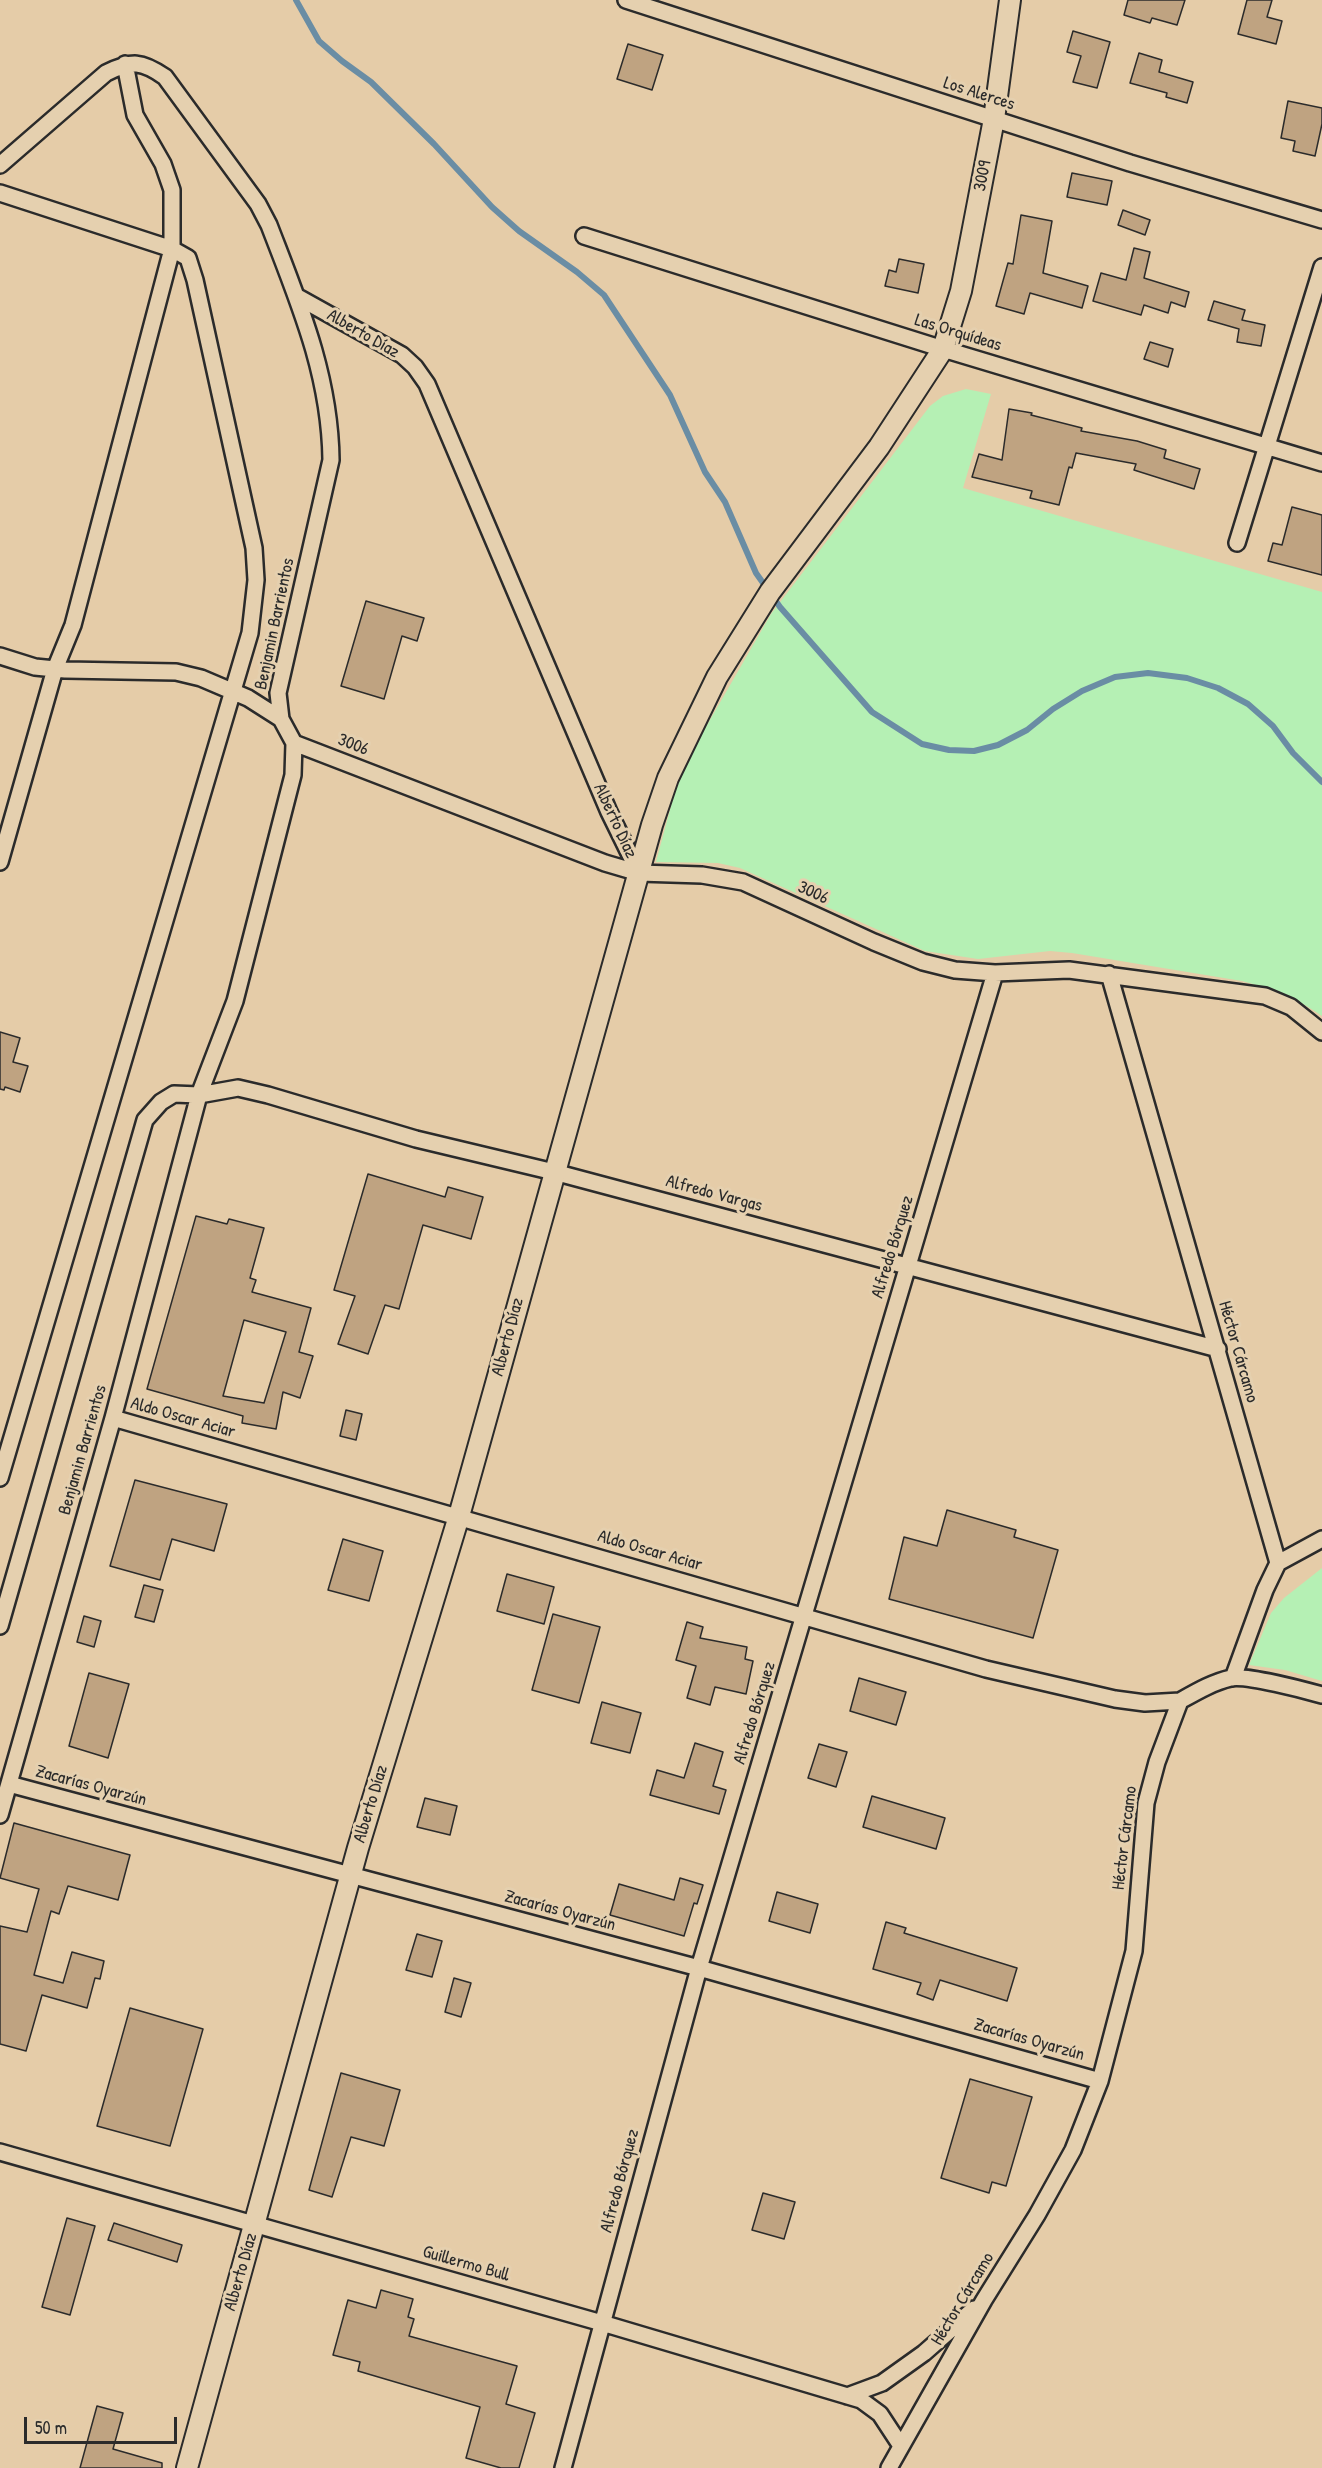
<!DOCTYPE html>
<meta charset="utf-8">
<style>
body{margin:0}
#map{position:relative;width:1322px;height:2468px;overflow:hidden;background:#e5cca8;font-family:"Patrick Hand",sans-serif}
canvas{display:block}
.scale{position:absolute;left:24px;top:2417px;width:153px;height:27px;box-sizing:border-box;border:3px solid #2b2b2b;border-top:0;padding-left:8px;font-size:18px;line-height:21px;white-space:nowrap;color:#2b2b2b;-webkit-text-stroke:4px #e5d0af;paint-order:stroke}
</style>
<div id="map">
<canvas width="1322" height="2468"></canvas>
<div class="scale">50 m</div>
</div>
<script>
const ctx = document.querySelector('canvas').getContext('2d');
ctx.lineJoin = 'round';
function paint(path, color) { ctx.fillStyle = color; ctx.fill(path, 'evenodd'); }
function trace(path, color, width, dash) { ctx.strokeStyle = color; ctx.lineWidth = width; ctx.lineCap = dash ? 'butt' : 'round'; ctx.setLineDash(dash || []); ctx.stroke(path); }
function drawText(font, color, halo, rows, align = 'center') {
  ctx.font = font + ' "Patrick Hand",sans-serif'; ctx.lineWidth = 6; ctx.setLineDash([]); ctx.textBaseline = 'middle'; ctx.strokeStyle = halo; ctx.fillStyle = color; for (const [text, x, y, turn = 0] of rows) {
    ctx.save(); ctx.translate(x, y); ctx.rotate((+turn || 0) * Math.PI / 180); ctx.textAlign = isNaN(turn) ? turn : align; if (halo) ctx.strokeText(text, 0, 0); ctx.fillText(text, 0, 0); ctx.restore();
  }
}
paint(new Path2D(`
 M966 389 991 394 963 488 1322 592V1016C1297 998 1271 989 1242 981L1072 953 1050 951 978 959 925 951 740 868 718 863 656 862 676 787 688 758 771 614 930 406 943 396Z
 M1322 1568V1681L1285 1670 1249 1665 1271 1613 1284 1598Z`), '#b5f0b4');
trace(new Path2D(`
 M296 0 319 41 342 61 371 82 434 144 492 207 519 231 577 272 604 295 670 395 705 472 725 502 756 573 780 607 872 712 922 744 949 750 974 751 998 745 1027 730 1053 709 1082 691 1115 677 1148 673 1187 678 1218 688 1248 704 1273 726 1293 753 1322 782`), '#6a8da4', 6);
const building = new Path2D(`
 M1128 0H1185L1177 25 1152 18 1150 23 1124 15Z
 M1247 0H1272L1267 17 1282 21 1276 44 1238 34Z
 M1073 31 1110 42 1097 88 1073 82 1081 56 1067 52Z
 M628 44 663 55 652 90 617 79Z
 M1139 53 1162 60 1159 72 1193 82 1187 103 1166 97 1167 93 1130 83Z
 M1288 101 1322 108V124L1315 156 1293 151 1295 141 1281 138Z
 M1072 173 1112 181 1107 205 1067 197Z
 M1123 210 1150 220 1145 235 1118 225Z
 M1021 215 1052 221 1043 273 1088 286 1082 308 1030 293 1024 314 996 306 1008 263 1013 264Z
 M1134 248 1150 252 1144 278 1189 292 1185 307 1171 302 1168 313 1144 305 1141 315 1093 301 1101 273 1126 280Z
 M899 259 924 264 918 293 885 286 889 270 896 272Z
 M1214 301 1245 310 1242 320 1265 325 1261 346 1237 342 1239 329 1208 320Z
 M1150 342 1173 349 1168 367 1144 359Z
 M1009 409 1032 413 1031 415 1082 428 1081 431 1137 441 1166 450 1164 458 1200 469 1194 489 1134 470 1136 464 1076 453 1072 468 1069 467 1059 505 1030 498 1032 491 972 477 979 454 1002 460Z
 M1292 507 1322 515V575L1268 561 1273 543 1282 545Z
 M366 601 424 618 417 641 402 636 384 699 341 686Z
 M0 1032 20 1038 13 1062 28 1066 20 1092 5 1087 4 1090 0 1089Z
 M368 1174 445 1197 448 1187 483 1197 471 1239 423 1225 399 1309 385 1305 368 1354 338 1344 355 1296 334 1290Z
 M196 1216 227 1224 229 1219 264 1228 250 1278 256 1280 252 1292 311 1308 299 1352 313 1356 300 1398 283 1392 276 1429 242 1423 243 1416 147 1389ZM244 1320 286 1332 264 1403 223 1396Z
 M346 1410 362 1414 356 1440 340 1436Z
 M135 1480 227 1504 214 1551 172 1539 160 1580 110 1566Z
 M947 1510 1016 1530 1014 1537 1058 1550 1033 1638 889 1599 904 1537 937 1546Z
 M343 1539 383 1551 369 1601 328 1590Z
 M507 1574 554 1587 544 1624 497 1611Z
 M144 1585 163 1590 154 1622 135 1617Z
 M553 1614 600 1627 579 1703 532 1690Z
 M84 1616 101 1621 94 1647 77 1642Z
 M687 1622 703 1627 700 1638 747 1647 745 1659 753 1661 746 1694 715 1687 710 1705 687 1698 696 1666 676 1660Z
 M89 1673 129 1684 108 1758 69 1746Z
 M859 1678 906 1692 896 1725 850 1711Z
 M602 1702 641 1713 630 1753 591 1743Z
 M695 1743 723 1752 713 1786 726 1790 719 1814 650 1795 657 1770 684 1778Z
 M819 1744 847 1752 836 1787 808 1778Z
 M872 1796 945 1818 936 1849 863 1827Z
 M425 1798 457 1806 450 1835 417 1827Z
 M14 1823 130 1855 118 1900 68 1886 59 1914 51 1911 34 1975 63 1983 72 1952 104 1961 100 1979 95 1978 87 2008 42 1995 26 2051 0 2044V1926L27 1932 39 1889 0 1878Z
 M680 1878 703 1885 697 1904 694 1903 684 1936 610 1915 619 1884 674 1900Z
 M777 1892 818 1904 810 1933 769 1921Z
 M886 1922 906 1928 904 1933 1017 1968 1007 2001 940 1980 933 2000 917 1994 921 1983 873 1969Z
 M417 1934 442 1941 432 1977 406 1970Z
 M454 1978 471 1983 461 2017 445 2012Z
 M130 2008 203 2029 170 2146 97 2126Z
 M341 2073 400 2090 384 2146 351 2137 332 2197 309 2190Z
 M970 2079 1032 2097 1006 2186 992 2182 989 2193 941 2178Z
 M763 2193 795 2202 784 2239 752 2230Z
 M67 2218 95 2226 70 2315 42 2307Z
 M114 2223 182 2245 177 2262 108 2240Z
 M381 2290 413 2299 408 2317 414 2319 409 2336 517 2366 506 2404 535 2413 519 2468H501L466 2458 480 2407 358 2371 360 2362 333 2355 348 2300 376 2308Z
 M97 2406 123 2413 113 2449 162 2463V2468H80Z`);
paint(building, '#bfa381');
trace(building, '#2b2b2b', 1.5);
const minor = new Path2D(`
 M626 0 1130 163 1322 220
 M0 165 106 73C132 60 142 61 165 77L258 204 269 225C299 303 330 375 331 460L278 693 281 719 294 743 293 775 235 1001 199 1095 113 1418 0 1815
 M0 193 172 249 188 258 195 280 254 548 256 580 250 633 0 1478
 M584 236 943 349 1322 463
 M296 296 402 355 415 367 427 384 609 812 639 873
 M1237 543 1322 267
 M0 656 35 667 65 670 176 672 201 678 248 698 281 719
 M294 743 605 863 639 873 702 875 743 882 874 942 923 962 955 970 995 973 1069 970 1265 996 1291 1007 1322 1032
 M0 862 55 669 73 625 172 249V190L163 164 135 115 125 64
 M1109 974 1278 1563 1265 1590 1233 1678
 M113 1418 986 1669 1115 1699 1145 1703 1180 1701
 M1278 1563 1322 1539
 M0 1626 145 1120 161 1102 174 1094 199 1095 238 1088 268 1095 416 1139 554 1172 1218 1349
 M9 1784 699 1968 1100 2081
 M0 2152 602 2323 861 2400 880 2414 901 2446
 M847 2396 882 2383 924 2353 974 2309
 M563 2468 699 1968 995 973
 M889 2468 984 2300 1037 2215 1073 2150 1100 2081 1134 1951 1146 1803 1157 1762 1180 1701C1196 1692 1213 1682 1231 1678 1247 1675 1304 1690 1322 1695`);
const tertiary = new Path2D(`
 M187 2468 358 1848 459 1516 652 825 668 778 717 677 770 592 879 447 943 349 961 291 994 119 1010 0`);
trace(minor, '#2b2b2b', 20);
trace(tertiary, '#2b2b2b', 24);
trace(minor, '#e5d0af', 15);
trace(tertiary, '#e5d0af', 20);
drawText('18px', '#2b2b2b', '#e5d0af', [
 ["Los Alerces",979,94,18],
 ["3009",983,176,-79],
 ["Las Orquídeas",958,333,17],
 ["Alberto Díaz",363,334,30],
 ["Benjamin Barrientos",275,624,-78],
 ["3006",353,745,21],
 ["Alberto Díaz",615,821,65],
 ["3006",813,893,25],
 ["Alfredo Vargas",714,1194,15],
 ["Alfredo Bórquez",893,1247,-73],
 ["Alberto Díaz",508,1337,-75],
 ["Héctor Cárcamo",1238,1352,74],
 ["Aldo Oscar Aciar",183,1418,16],
 ["Benjamin Barrientos",83,1450,-74],
 ["Aldo Oscar Aciar",650,1551,16],
 ["Alfredo Bórquez",755,1713,-73],
 ["Zacarías Oyarzún",91,1786,15],
 ["Alberto Díaz",371,1804,-73],
 ["Héctor Cárcamo",1125,1838,-83],
 ["Zacarías Oyarzún",560,1911,15],
 ["Zacarías Oyarzún",1029,2040,16],
 ["Alfredo Bórquez",620,2181,-75],
 ["Guillermo Bull",466,2264,16],
 ["Alberto Díaz",241,2272,-74],
 ["Héctor Cárcamo",963,2299,-59]
]);
</script>
